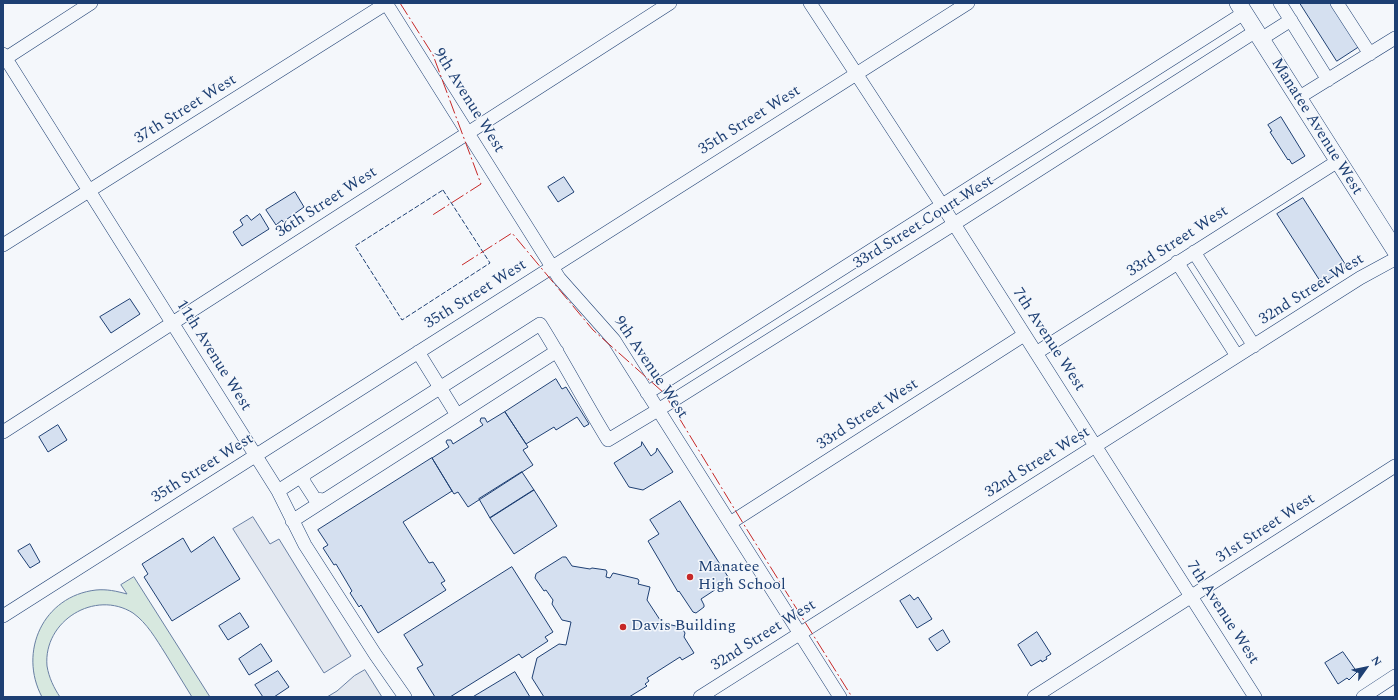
<!DOCTYPE html>
<style>
body{margin:0}
#map{position:relative;width:1398px;height:700px;overflow:hidden;background:#f4f7fb;font-family:Spectral,serif}
canvas{display:block}
.frame{position:absolute;inset:0;border:4px solid #1d3f73;pointer-events:none}
.north{position:absolute;left:1346px;top:648px;width:40px;height:40px;-webkit-text-stroke:3px #f4f7fb;paint-order:stroke;rotate:57deg;font-size:11px;font-weight:700;line-height:16px;text-align:center;color:#1d3f73}
.north::after{content:'';display:block;margin:auto;width:14px;height:18px;background:#1d3f73;clip-path:polygon(50% 0,100% 100%,50% 72%,0 100%)}
</style>
<div id="map">
<canvas width="1398" height="700"></canvas>
<div class="frame"></div>
<div class="north">N</div>
</div>
<script>
const ctx = document.querySelector('canvas').getContext('2d');
ctx.lineJoin = 'round';
function paint(path, color) { ctx.fillStyle = color; ctx.fill(path, 'evenodd'); }
function trace(path, color, width, dash) { ctx.strokeStyle = color; ctx.lineWidth = width; ctx.lineCap = dash ? 'butt' : 'round'; ctx.setLineDash(dash || []); ctx.stroke(path); }
function drawText(font, color, halo, rows, align = 'center') {
  ctx.font = font + ' Spectral,serif'; ctx.lineWidth = 3; ctx.setLineDash([]); ctx.textBaseline = 'middle'; ctx.strokeStyle = halo; ctx.fillStyle = color; for (const [text, x, y, turn = 0] of rows) {
    ctx.save(); ctx.translate(x, y); ctx.rotate((+turn || 0) * Math.PI / 180); ctx.textAlign = isNaN(turn) ? turn : align; if (halo) ctx.strokeText(text, 0, 0); ctx.fillText(text, 0, 0); ctx.restore();
  }
}
const green = new Path2D(`
 M134 577 210 697H192C183 682 174 668 165 653 156 639 147 623 133 613 95 589 43 621 47 666 49 678 54 688 60 697H42C18 652 43 596 96 590 107 589 116 591 127 594L121 585Z`);
paint(green, '#d7e8df');
trace(green, '#687fa3', 1);
const parking = new Path2D(`
 M253 517 270 544 279 539 351 656 324 673 233 529Z
 M365 670 382 697H327L337 691 354 676Z`);
paint(parking, '#e3e8f0');
trace(parking, '#687fa3', 1);
const building = new Path2D(`
 M1300 3H1332L1360 46 1337 61Z
 M1281 117 1305 156 1292 164 1289 159 1288 160 1270 132 1272 131 1268 125Z
 M564 177 574 192 558 202 548 187Z
 M295 192 304 207 283 222 282 220 276 225 266 210Z
 M1303 198 1347 267 1322 284 1277 214Z
 M260 214 269 229 242 246 233 232 243 225 240 220 247 215 251 220Z
 M130 299 140 314 111 333 100 317Z
 M556 379 562 389 566 387 589 424 584 427 577 417 556 430 554 427 526 444 505 412Z
 M505 412 528 447 523 450 533 465 468 507 458 492 454 494 432 458 449 447 446 442 447 440H451L453 444 483 425 480 421 481 418H485L487 422Z
 M58 425 67 440 48 452 39 437Z
 M642 442 651 456 656 452 657 448 673 472 643 490 629 487 614 463 641 446Z
 M432 458 452 491 403 522 429 563 433 562 445 581 441 583 446 590 378 633 361 605 359 607 350 593 352 591 336 564 334 565 323 548 328 545 318 530Z
 M522 472 534 490 490 518 479 499Z
 M534 490 557 526 514 554 490 518Z
 M680 501 730 580 701 599 704 605V607L696 613 693 612 679 591 678 592 648 541 659 534 650 520Z
 M214 537 240 579 172 621 144 577 148 574 142 564 183 538 191 552Z
 M30 544 40 562 30 568 18 551Z
 M563 557H566L572 566 590 569 592 568 606 570 607 572 606 577 610 578 613 573 638 579 639 581 638 584 650 587 647 600 662 623 676 626 678 629 682 628 685 633 684 637 694 653 682 660 680 657 647 678 649 681 645 684 647 686 629 697H544L532 678 537 658 559 644 566 645 571 622 562 620 552 604 553 600 546 590 544 591 535 578 536 574Z
 M512 567 553 632 545 637 548 641 522 658 519 654 450 697H435L417 668 423 665 404 635Z
 M910 595 914 600 918 597 932 619 917 628 900 601Z
 M240 613 249 627 228 640 219 626Z
 M943 630 950 642 937 651 929 639Z
 M1037 632 1051 654 1046 657 1047 659 1042 662 1041 660 1031 666 1018 645Z
 M261 644 272 661 249 675 239 659Z
 M1343 652 1357 672 1349 680 1347 678 1338 684 1325 663Z
 M278 671 289 687 274 697H263L255 685Z
 M515 672 530 697H473Z`);
paint(building, '#d5e0f0');
trace(building, '#1d3f73', 1);
const minor = new Path2D(`
 M386 3 559 278 614 340 840 697
 M810 3 942 205 1255 697
 M1280 3 1328 80
 M1337 3 1370 54
 M1261 39 1291 20
 M3 54 278 491 305 545 375 654 405 697
 M3 60 91 3
 M1298 98 1395 38
 M3 245 387 3
 M1194 252 1254 346
 M1177 262 1237 356
 M418 352 457 415
 M1036 353 1338 161
 M647 393 1244 13
 M3 432C226 290 447 145 670 3
 M304 475V482L315 499 324 500
 M278 491 540 324C564 362 584 401 608 440L658 410 954 224 1256 31
 M292 521 557 351
 M730 523 1024 335
 M3 616 968 3
 M700 697 1360 278 1395 259
 M1034 697 1395 466
 M1363 697 1395 676`);
const major = new Path2D(`
 M1238 3 1395 250`);
trace(minor, '#1d3f73', 14);
trace(major, '#1d3f73', 18);
trace(minor, '#f4f7fb', 13);
trace(major, '#f4f7fb', 17);
trace(new Path2D(`
 M443 190 490 263 402 320 355 246Z`), '#1d3f73', 1, [5, 2]);
trace(new Path2D(`
 M400 3 433 55 481 184 431 216
 M462 265 512 233 593 330 664 393 746 528 852 697`), '#c62828', 1, [14, 3, 2, 3]);
for (const [x, y, r, color] of [
 [690,577,4,"#c62828"],
 [623,627,4,"#c62828"]
]) { const dot = new Path2D(); dot.arc(x, y, r, 0, 2 * Math.PI); ctx.fillStyle = color; ctx.fill(dot); trace(dot, '#f4f7fb', 1.5); }
drawText('16px', '#1d3f73', '#f4f7fb', [
 ["9th Avenue West",468,101,58],
 ["37th Street West",186,110,-32],
 ["35th Street West",750,121,-32],
 ["Manatee Avenue West",1316,127,58],
 ["36th Street West",327,203,-33],
 ["33rd Street Court West",924,223,-32],
 ["33rd Street West",1178,242,-33],
 ["32nd Street West",1312,290,-32],
 ["35th Street West",476,295,-32],
 ["7th Avenue West",1048,340,57],
 ["11th Avenue West",213,356,58],
 ["9th Avenue West",650,368,56],
 ["33rd Street West",868,415,-33],
 ["32nd Street West",1038,463,-32],
 ["35th Street West",203,469,-32],
 ["31st Street West",1266,529,-33],
 ["7th Avenue West",1222,613,57],
 ["32nd Street West",764,636,-32]
]);
drawText('16px', '#1d3f73', '#f4f7fb', [
 ["Manatee",698,568],
 ["High School",698,586],
 ["Davis Building",631,627]
], 'left');
</script>
